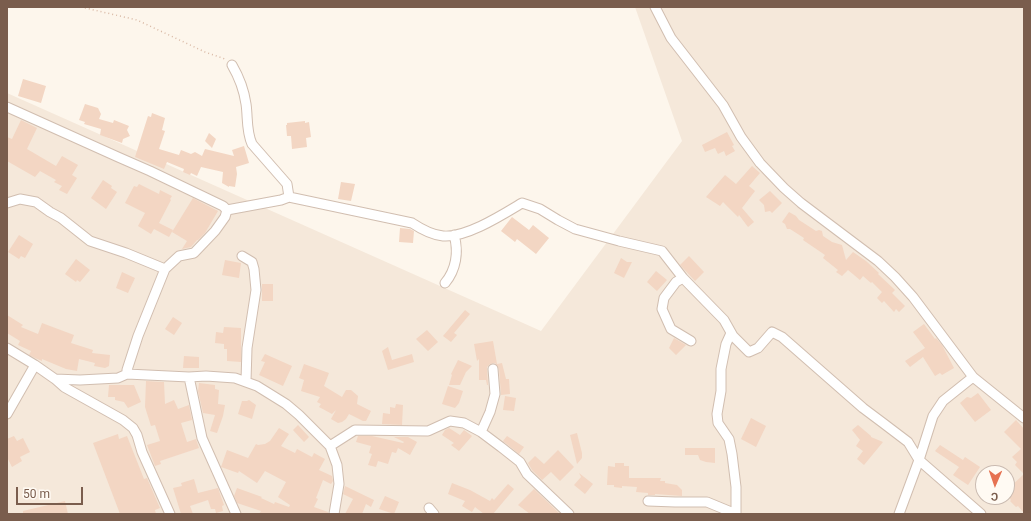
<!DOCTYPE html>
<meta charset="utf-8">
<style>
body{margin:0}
#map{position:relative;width:1031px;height:521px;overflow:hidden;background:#fdf6ec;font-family:Roboto,sans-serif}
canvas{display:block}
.frame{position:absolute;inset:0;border:8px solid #7a5d4d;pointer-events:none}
.north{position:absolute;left:975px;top:465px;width:40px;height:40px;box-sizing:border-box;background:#fffaf3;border:1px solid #cabbb1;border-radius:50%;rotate:182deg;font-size:11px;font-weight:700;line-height:16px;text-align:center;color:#7a5d4d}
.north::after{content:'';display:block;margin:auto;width:14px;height:18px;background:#e67252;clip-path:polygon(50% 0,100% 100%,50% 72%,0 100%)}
.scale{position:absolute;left:16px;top:487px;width:67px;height:18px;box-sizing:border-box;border:2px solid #7a5d4d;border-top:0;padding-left:5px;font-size:12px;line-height:14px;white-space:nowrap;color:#7a5d4d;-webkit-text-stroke:3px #fffaf3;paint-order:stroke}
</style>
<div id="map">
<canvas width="1031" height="521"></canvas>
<div class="frame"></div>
<div class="north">С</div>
<div class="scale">50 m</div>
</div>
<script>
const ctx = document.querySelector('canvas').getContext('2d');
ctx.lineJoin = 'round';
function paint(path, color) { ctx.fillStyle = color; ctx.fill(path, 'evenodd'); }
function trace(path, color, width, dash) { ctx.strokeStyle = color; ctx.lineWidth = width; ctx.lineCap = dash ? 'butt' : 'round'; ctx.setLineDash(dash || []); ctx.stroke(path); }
paint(new Path2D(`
 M635 7H1024V514H7V93L541 331 682 141ZM983 473H1007V497H983Z`), '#f5e8da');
paint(new Path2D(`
 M23 79 46 86 41 103 18 96Z
 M85 104 98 108 101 114 99 119 113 123 114 120 129 126 127 130 130 136 123 139 122 143 100 135 101 129 84 124 85 122 79 120Z
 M152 113 165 118 162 130 165 131 159 149 179 155 181 150 191 154 195 152 202 156 205 149 234 156 232 150 244 146 249 163 236 167 237 174 235 187 229 186V187L222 183 223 172 201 167 197 176 191 173 190 175 183 172 184 169 167 162 164 169 135 157 148 116 151 117Z
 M21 120 37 128 27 149 56 166 62 156 78 165 72 175 77 178 67 194 59 190 62 186 54 182 56 180 40 171 35 177 7 161V137L12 139Z
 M305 121V123L309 122 311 137 306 138 307 147 292 149 291 136H287L286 125H287V123Z
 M727 132 734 145 732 146 735 151 726 156 724 151 718 154 715 148 705 152 702 145Z
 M209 133 216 139 212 148 205 141Z
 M752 166 760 173 749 186 755 191 742 208 754 222 748 227 739 215 738 217 723 202 720 206 706 197 725 175 736 184Z
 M103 180 112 186 111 188 117 192 106 209 91 198Z
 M341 182 355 184 351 201 338 199Z
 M139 184 159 194 160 190 172 196 170 199 171 200 159 223 173 230 169 237 154 229 151 234 138 226 145 213 125 203 134 186 137 187Z
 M770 191 782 203 772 213 770 211 765 212 764 205 759 200Z
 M193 198 218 211 205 233 198 240H197L191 247 182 249 187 241 172 232Z
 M789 212 796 216 799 220 816 231 819 230 822 231 823 236 832 242 842 245 846 260 853 252 866 261 879 273 878 274 895 290 892 293 905 306 899 312 896 309 894 312 884 301 882 303 877 298 882 292 872 282 871 283 863 276 860 280 848 270 842 276 836 272 838 270 823 258 825 255 803 240 804 238 790 229H787L785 224 782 222Z
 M512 217 529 230 533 225 549 238 536 254 517 239 515 242 501 231Z
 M400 228 410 229 414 231 413 243 399 242Z
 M19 235 33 244 25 258 21 256 19 259 8 252Z
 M689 256 704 272 695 281 680 265Z
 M621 258 627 262H632L624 278 614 273Z
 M76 259 90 270 80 282 77 280 76 282 65 274Z
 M225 260 241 263 239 278 222 275Z
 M656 271 667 280 657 291 647 282Z
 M122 272 135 278 128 293 116 288Z
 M262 284H273V301H262Z
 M465 310 470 314 454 333 457 335 451 342 443 336Z
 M7 315 23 325 21 327 38 334 42 323 74 335 71 343 93 350 92 353 110 355 109 366 105 368 94 366 95 363 79 359 77 371 66 369 42 359V361L35 358 29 355 31 351 18 345 20 341 7 333Z
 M173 317 182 323 174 335 165 329Z
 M924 324 935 339 936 338 942 345 954 368 942 375 940 373 935 376 923 357 910 367 905 361 925 348 913 332Z
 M224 327 241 328V362L227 361V349H224V344L215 343 216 332 223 333Z
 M427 330 438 342 428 351 416 339Z
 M674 338 686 345 676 355 669 348Z
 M493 341 497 364 502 363 506 379H509L510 394 501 395 499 369 495 363 490 364 487 367 488 385H487L486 380H479V359L477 361 474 344Z
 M388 347 392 360 412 354 414 362 388 370 382 351Z
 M265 354 292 366 283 386 259 375 265 362 261 361Z
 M184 356 199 357V368H183Z
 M458 360 472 366 466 372 460 385H449L452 375 451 374Z
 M304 364 329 373 324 386 342 397 346 390H351L358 396 357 404 371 411 366 421H363L349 414 346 419 342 422 338 423 331 419 336 410 332 414 319 407 321 404 317 402 320 397 301 391 304 380 299 378Z
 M146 381 164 382 165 404 174 400 178 409 189 405 192 420 181 423 187 442 196 439 199 448 160 461 161 464 155 466 147 445 160 441 155 425 151 426 145 407Z
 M199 383 215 385V389L219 390 218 404 225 405 223 416 217 433 210 431 215 415 203 413 198 391Z
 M109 385H134L141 402 128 408 124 402 115 400V397H108Z
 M448 386 463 391 459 403 455 408 442 404Z
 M978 393 991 410 975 422 960 403 967 397 971 398Z
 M505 396 516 398 514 411 503 410Z
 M249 400 256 405 252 419 238 414 242 401H247Z
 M396 404 403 405 402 425 382 424 383 413 390 414V407L395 408Z
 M751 418 766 426 756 447 741 439Z
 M1016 420 1024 429V513L1018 506 1016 507 1010 501 1011 500 1007 495V490L1024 474 1015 465 1017 462 1012 457 1021 449 1004 432Z
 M298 425 309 437 304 442 293 430Z
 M858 425 871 436V437L883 442 864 465 857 459 863 451 856 446 860 440 852 430Z
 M279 428 289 434 281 446 295 453 297 449 312 457 314 453 325 459 319 470 332 476 333 481 331 484 323 480 316 498 318 499 314 507 328 512V514H259L261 511 237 503 234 496 237 488 262 497 261 498 274 504 275 502 289 507 290 505 278 497 286 482 265 471 257 483 239 471 238 473 221 467 227 450 248 458 256 444 258 445 265 444 270 441Z
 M449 428 460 435 464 430 472 436 459 451 451 445 454 443 442 435 445 430Z
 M577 433 582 453V458L577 464 570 435Z
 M118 434 119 439 127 436 144 479 147 478 160 508 155 510 156 514H120L93 443Z
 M14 436 17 441 23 438 30 452 20 457 22 461 12 467 7 457V439Z
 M358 436H372L403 443 404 442 394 437H408L417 442 410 455 398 448 396 453 392 452 388 464 378 461 376 467 368 465 372 454 369 453 371 446 356 442Z
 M507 436 524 447 519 454 503 441Z
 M940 445 963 460 965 457 980 467 968 485 953 475 959 467 935 451Z
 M685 448H715V463L706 462 700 460 698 455H685Z
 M558 450 574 467 560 481 551 472 542 480 532 470 528 463 535 456 544 464Z
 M615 463H624V466H629V478H661L660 481H665V483L677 485 682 490V496L655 494V495H648V493L636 492 637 487 622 486V488L614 487V485H607L608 466 615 467Z
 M579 473 593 484 585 494 574 485 581 477Z
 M194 479 198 493 218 488 224 505 222 506 223 511 216 513 215 509H211L208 500 190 506 193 514H181L173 488 182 486 181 483Z
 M452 483 470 490 490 501 492 498 494 500 508 484 514 489 493 514H484L475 507 472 512 462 506 465 501 448 494Z
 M345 486 374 500 371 507 366 504 362 514H345L353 499 343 494Z
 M534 489 560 514H530L518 505Z
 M385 496 399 502 394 514 379 509Z
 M65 501 68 514H23V511Z`), '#f3d6c3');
const minor = new Path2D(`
 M655 7 671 38 723 105 741 137 760 163 784 188 801 203 878 261 895 277 913 297 973 377 1024 418
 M232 65C239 77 244 90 246 104 248 117 246 131 252 144L287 184 289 197
 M7 107 118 157 150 171 223 206 227 210
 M7 203 20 199 36 202 50 212 61 218 90 241 126 253 165 269
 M227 210 281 200 289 197 412 223C421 229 432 235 443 236 466 238 502 215 522 203L540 209 558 220 575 229 619 241 662 251 683 278 724 320 733 336 749 352 758 348 772 332 782 337 863 408 883 423 908 442 919 460 981 514
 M242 256 252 262 254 269 256 290 247 348 246 381
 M683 278 676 282 664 298 662 309 671 329 691 341
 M445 283C456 270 459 252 454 235
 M731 333 726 344 721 369V391L717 414 718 423 729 439 732 454 736 487V514
 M7 348 35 365 55 379 64 387 123 420 133 428 137 435 142 452 170 514
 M127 374V370L138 336 165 269 179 256 194 253 215 231 225 217 227 210
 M189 377 202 438 236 514
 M55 379 80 380 118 378 127 374 189 377 206 376 235 378 257 386 286 404 299 415 330 446 337 465 339 484 334 514
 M7 414 35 365
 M481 432 490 412 495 394 493 369
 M330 446 355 430 428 431 450 421 464 423 481 432 501 447 520 462 527 474 569 514
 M648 501 675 502H707L736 514
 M429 508 434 514
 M899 514 919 460 933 416 943 401 973 377`);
trace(minor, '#d1beb0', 11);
trace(new Path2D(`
 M81 7 137 20 205 52 225 59`), '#d9b9a5', 1.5, [1, 3]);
trace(minor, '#fff', 9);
</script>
